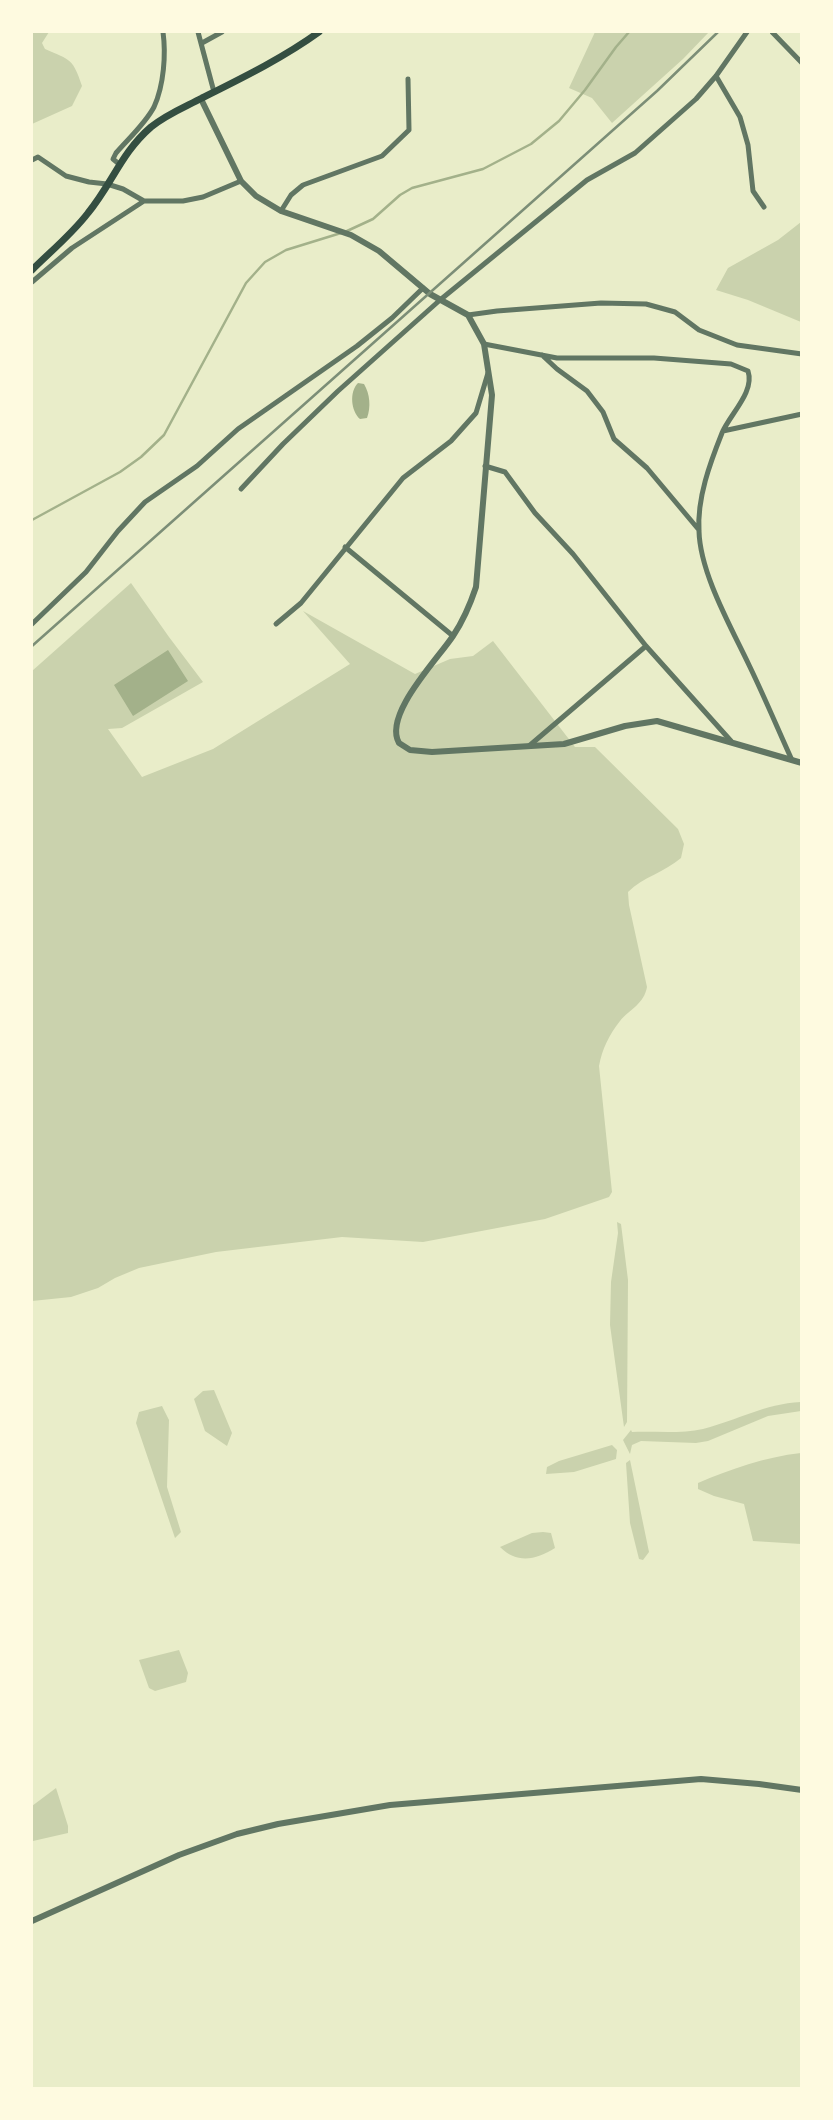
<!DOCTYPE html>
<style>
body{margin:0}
#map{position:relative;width:833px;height:2120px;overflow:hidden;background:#e9edc9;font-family:Barlow,sans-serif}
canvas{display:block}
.frame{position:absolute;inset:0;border:33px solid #fefae0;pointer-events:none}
</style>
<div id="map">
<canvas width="833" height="2120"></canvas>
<div class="frame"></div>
</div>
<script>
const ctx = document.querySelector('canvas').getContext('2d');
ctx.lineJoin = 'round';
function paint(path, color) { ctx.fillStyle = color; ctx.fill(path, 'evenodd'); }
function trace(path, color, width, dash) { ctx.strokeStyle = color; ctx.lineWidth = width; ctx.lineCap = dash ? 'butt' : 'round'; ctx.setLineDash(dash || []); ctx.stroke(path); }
paint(new Path2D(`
 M32 32H49L42 43 45 49C71 60 73 59 82 86L72 106 32 124Z
 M595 32H709L683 59 612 123 592 98 569 88Z
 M801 222V322L748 300 716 290 728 268 778 240Z
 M131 583 169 637 203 682 122 728 108 729 142 777 213 749 350 664 303 611 415 674 450 659 473 656 493 641 575 747H595L678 829 684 844 681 858C665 872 643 877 628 892L629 905 647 987C644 1004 630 1009 620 1021 609 1035 602 1049 599 1066L612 1192 609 1197 545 1219 423 1242 342 1237 216 1252 139 1268 115 1278 98 1288 71 1297 32 1301V671Z
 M617 1222 621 1224 628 1280 627 1422 624 1427 610 1325 611 1282 618 1233Z
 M214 1390 232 1433 227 1446 205 1431 194 1399 203 1391Z
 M801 1402V1411L768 1416 708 1441 696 1443 641 1441 632 1445 630 1454 623 1440 631 1430 632 1432C655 1431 681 1434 703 1429 738 1420 764 1404 801 1402Z
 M162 1406 169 1420 167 1487 181 1532 175 1538 136 1423 139 1412Z
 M612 1445 617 1450 616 1459 574 1472 546 1474 547 1467 559 1461Z
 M801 1453V1544L753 1541 744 1504 714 1496 698 1489V1483C731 1469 765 1457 801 1453Z
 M630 1460 649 1552 643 1560 639 1559 630 1523 626 1463Z
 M543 1532 551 1533 555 1548C536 1560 517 1564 500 1547L532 1533Z
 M179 1650 188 1673 186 1682 155 1691 149 1688 139 1660Z
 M56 1788 68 1826V1833L33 1841 32 1837V1806Z`), '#cad2ad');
paint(new Path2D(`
 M358 383 364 384C370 394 371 407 367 418L360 419C351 411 349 392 358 383Z
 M168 650 188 681 133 716 114 685Z`), '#a3b18a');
trace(new Path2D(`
 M347 231 373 219 400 195 412 188 483 169 531 144 559 121 585 90 616 47 629 32
 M32 520 120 472 141 457 164 435 246 283 265 262 286 250 341 233`), '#a3b18a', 2.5);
trace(new Path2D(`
 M198 32 214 92
 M772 32 802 63
 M202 43 222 32
 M716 76 740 117 748 145 753 191 764 207
 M32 160 38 157 66 176 89 182 107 184 123 189 144 201
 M119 164 113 159 116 153C128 139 145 124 154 107 164 85 166 54 163 32
 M281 211 291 195 303 185 382 156 409 130 408 79
 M32 282 72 248 144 201H183L203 197 241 181
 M468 315 497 311 601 303 646 304 675 312 699 330 737 345 802 354
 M484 344 557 358H654L731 364 748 371C755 392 730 414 722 433 710 463 697 498 699 531 700 573 731 627 749 665 764 696 777 727 791 758
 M542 355 557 369 587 391 603 412 614 439 647 468 699 530
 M723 431 802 414
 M485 466 505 472 535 513 573 554 646 646 731 741
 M241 489 283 444 338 391 440 300 587 180 635 153 696 99 716 76 747 32
 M345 547 453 636
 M32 624 86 572 118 531 145 502 197 466 238 429 357 346 392 318 423 288
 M276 624 301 603 403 478 451 441 476 413 488 373
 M529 746 646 646`), '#617663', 5);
trace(new Path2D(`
 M201 99 241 181 256 196 281 211 351 235 379 251 430 294 468 315 484 344 492 395 476 587C470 605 463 621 453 636 437 660 383 715 399 743L410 750 432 752 564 744 625 726 657 721 802 763
 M32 1921 179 1855 237 1834 278 1824 390 1805 701 1779 759 1784 802 1790`), '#617663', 6);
trace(new Path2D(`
 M32 270C50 252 72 234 88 213 112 184 121 153 151 127 167 114 185 107 202 98 242 78 283 58 319 32`), '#344e41', 7);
trace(new Path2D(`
 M32 646 657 91 718 32`), '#7c8e77', 2.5);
</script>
